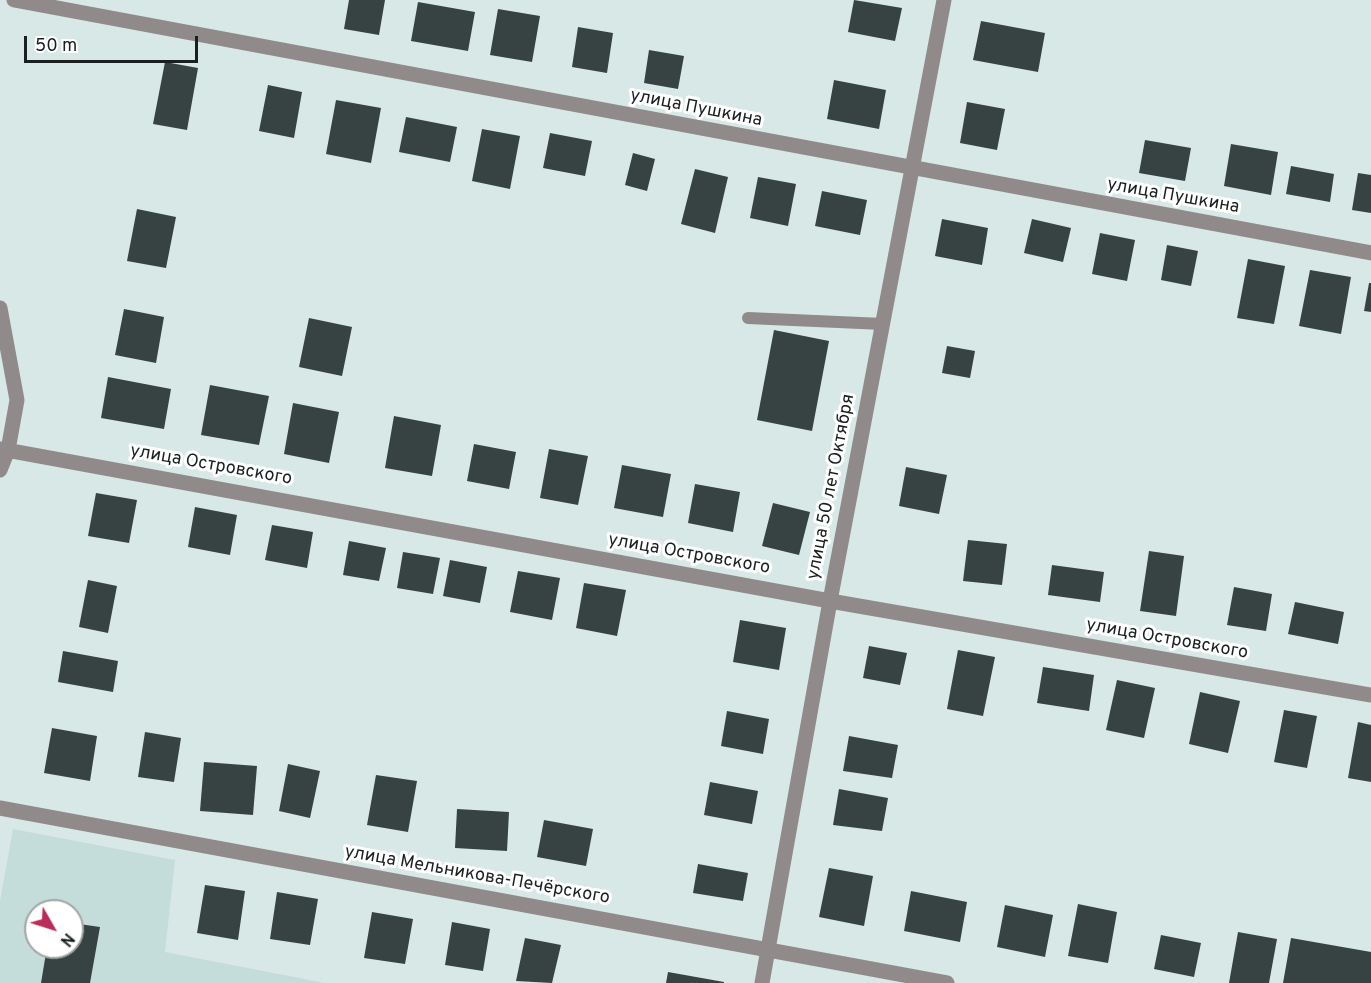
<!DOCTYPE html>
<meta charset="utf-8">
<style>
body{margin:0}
#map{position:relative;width:1371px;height:983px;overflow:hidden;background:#d8e8e6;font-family:Overpass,sans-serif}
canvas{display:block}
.north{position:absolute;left:24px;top:899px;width:60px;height:60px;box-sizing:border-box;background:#fff;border:2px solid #a3a6a5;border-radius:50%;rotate:129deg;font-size:16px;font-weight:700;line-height:24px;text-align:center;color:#1a201f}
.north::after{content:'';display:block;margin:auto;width:21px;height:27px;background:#ba2b59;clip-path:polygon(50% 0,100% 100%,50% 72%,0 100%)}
.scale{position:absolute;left:24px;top:36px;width:174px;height:27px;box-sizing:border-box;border:3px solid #1a201f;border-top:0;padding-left:8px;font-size:18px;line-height:21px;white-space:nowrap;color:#1a201f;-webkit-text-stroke:4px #fff;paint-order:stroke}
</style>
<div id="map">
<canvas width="1371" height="983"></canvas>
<div class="north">N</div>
<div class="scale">50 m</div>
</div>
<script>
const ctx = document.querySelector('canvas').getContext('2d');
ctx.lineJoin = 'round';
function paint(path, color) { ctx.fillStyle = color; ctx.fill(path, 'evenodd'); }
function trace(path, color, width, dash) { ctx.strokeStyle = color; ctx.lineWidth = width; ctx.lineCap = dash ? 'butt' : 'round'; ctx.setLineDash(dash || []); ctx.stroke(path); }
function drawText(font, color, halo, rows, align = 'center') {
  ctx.font = font + ' Overpass,sans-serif'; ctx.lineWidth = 6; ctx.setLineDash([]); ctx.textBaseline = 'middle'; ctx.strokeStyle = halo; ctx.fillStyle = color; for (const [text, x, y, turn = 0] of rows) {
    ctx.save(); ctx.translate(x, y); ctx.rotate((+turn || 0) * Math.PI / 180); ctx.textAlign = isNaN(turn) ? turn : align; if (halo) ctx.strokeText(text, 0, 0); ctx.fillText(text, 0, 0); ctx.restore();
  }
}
paint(new Path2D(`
 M13 829 175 860 165 952 325 983H0V901ZM36 911H72V947H36Z`), '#c5ddda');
paint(new Path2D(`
 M349 0H385L379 35 344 29Z
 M854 0 902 8 895 41 848 32Z
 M418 2 475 12 468 51 411 41Z
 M498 9 540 16 532 62 490 55Z
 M981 21 1045 33 1038 72 973 60Z
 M578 27 613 33 607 73 572 67Z
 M649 50 684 56 678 89 644 83Z
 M165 62 198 68 187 130 153 124Z
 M834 80 886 90 879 129 827 119Z
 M268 85 302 92 294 138 259 131Z
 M336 100 381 108 371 163 326 154Z
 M967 102 1005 109 997 150 960 143Z
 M406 117 457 127 450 162 399 152Z
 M482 129 520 136 510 189 472 181Z
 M550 133 592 141 585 176 543 168Z
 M1145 140 1191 148 1185 181 1139 173Z
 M1231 144 1278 152 1271 195 1224 186Z
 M633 153 655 159 647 191 625 185Z
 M1291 166 1334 174 1330 202 1286 194Z
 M695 169 728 177 715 233 681 224Z
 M1358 173 1371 175V213L1352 210Z
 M758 177 796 184 788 226 750 218Z
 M822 191 867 200 860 235 815 226Z
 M137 209 176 217 166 268 127 261Z
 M942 219 988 228 982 265 935 256Z
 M1032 219 1071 228 1063 262 1024 253Z
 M1100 233 1135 240 1127 281 1092 274Z
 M1167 245 1198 251 1191 286 1161 280Z
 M1248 259 1285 266 1274 324 1237 318Z
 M1310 270 1351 277 1341 334 1299 326Z
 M1369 283H1371V312L1364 311Z
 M124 309 164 317 156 363 115 355Z
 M309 318 352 327 342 376 299 367Z
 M774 330 829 341 812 431 757 420Z
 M947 346 975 351 970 378 942 373Z
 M108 377 171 389 164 429 101 418Z
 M210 385 269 396 259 445 201 435Z
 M293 403 339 412 329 463 284 454Z
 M394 416 441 425 432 476 385 468Z
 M474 444 516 452 509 489 467 481Z
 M549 449 588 456 578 505 540 498Z
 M622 465 671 474 663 517 614 508Z
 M906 467 947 475 939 514 899 506Z
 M695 484 740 492 733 532 688 523Z
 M96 493 137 500 129 543 88 536Z
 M773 503 810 512 799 555 762 546Z
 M195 507 237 515 230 555 188 547Z
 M272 525 313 532 307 568 265 560Z
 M968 540 1007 544 1002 585 963 581Z
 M349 541 386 548 379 581 343 575Z
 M1149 551 1184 556 1176 616 1140 611Z
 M403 552 440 558 433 594 397 588Z
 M450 560 487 567 480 603 443 596Z
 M1052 565 1104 572 1100 602 1048 595Z
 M518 571 560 578 552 620 510 612Z
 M88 580 117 586 108 633 79 627Z
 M584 583 626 590 617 636 576 628Z
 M1234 587 1272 594 1266 631 1227 625Z
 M1295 602 1344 612 1338 644 1288 634Z
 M740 620 786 628 779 670 733 662Z
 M869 646 907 653 900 685 863 678Z
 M958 650 995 657 983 716 947 709Z
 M63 651 118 661 113 692 58 682Z
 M1043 667 1094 675 1089 711 1037 703Z
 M1117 680 1155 688 1144 738 1106 730Z
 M1200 692 1240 701 1228 753 1189 744Z
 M1284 710 1317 716 1307 768 1274 762Z
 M727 711 769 719 763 754 721 746Z
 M1358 722 1371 725V782L1348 778Z
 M52 728 97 736 90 781 44 773Z
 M145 732 181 738 174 782 138 777Z
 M849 736 898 745 892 778 843 771Z
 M204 762 257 766 253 815 200 811Z
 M288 764 320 771 310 818 279 811Z
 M376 775 417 781 408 832 367 825Z
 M710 782 758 791 752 824 704 815Z
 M839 789 888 798 882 831 833 825Z
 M457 809 509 812 507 851 455 848Z
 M544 820 593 829 586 866 537 857Z
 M698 864 748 873 743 901 693 893Z
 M829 868 873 876 864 926 819 917Z
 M205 885 245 891 238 940 197 933Z
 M911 891 967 902 960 942 904 931Z
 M277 892 318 899 310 945 270 939Z
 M1078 904 1117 912 1108 963 1068 956Z
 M1005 905 1053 915 1045 957 997 947Z
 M372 912 413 919 405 964 364 958Z
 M452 922 490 929 483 971 445 965Z
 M72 923 100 927 90 983H41L47 947H72Z
 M1238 932 1277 939 1269 983H1229Z
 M1161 935 1201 943 1194 977 1154 969Z
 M525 938 561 945 552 983 516 981Z
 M1291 938 1371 952V983H1283Z
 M668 972 724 982V983H666Z`), '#364342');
trace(new Path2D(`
 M748 318 883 324`), '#908a8b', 12);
trace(new Path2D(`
 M14 0 1371 253
 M0 308 17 400 8 450 0 470
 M0 449 830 601 1371 695
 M0 808 947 983`), '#908a8b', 15);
trace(new Path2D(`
 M762 983 830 601 944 0`), '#908a8b', 15);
drawText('18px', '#1a201f', '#fff', [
 ["улица Пушкина",696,109,11],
 ["улица Пушкина",1173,197,10],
 ["улица Островского",211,466,10],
 ["улица 50 лет Октября",832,487,-79],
 ["улица Островского",689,555,10],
 ["улица Островского",1167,640,10],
 ["улица Мельникова-Печёрского",477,876,10]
]);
</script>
